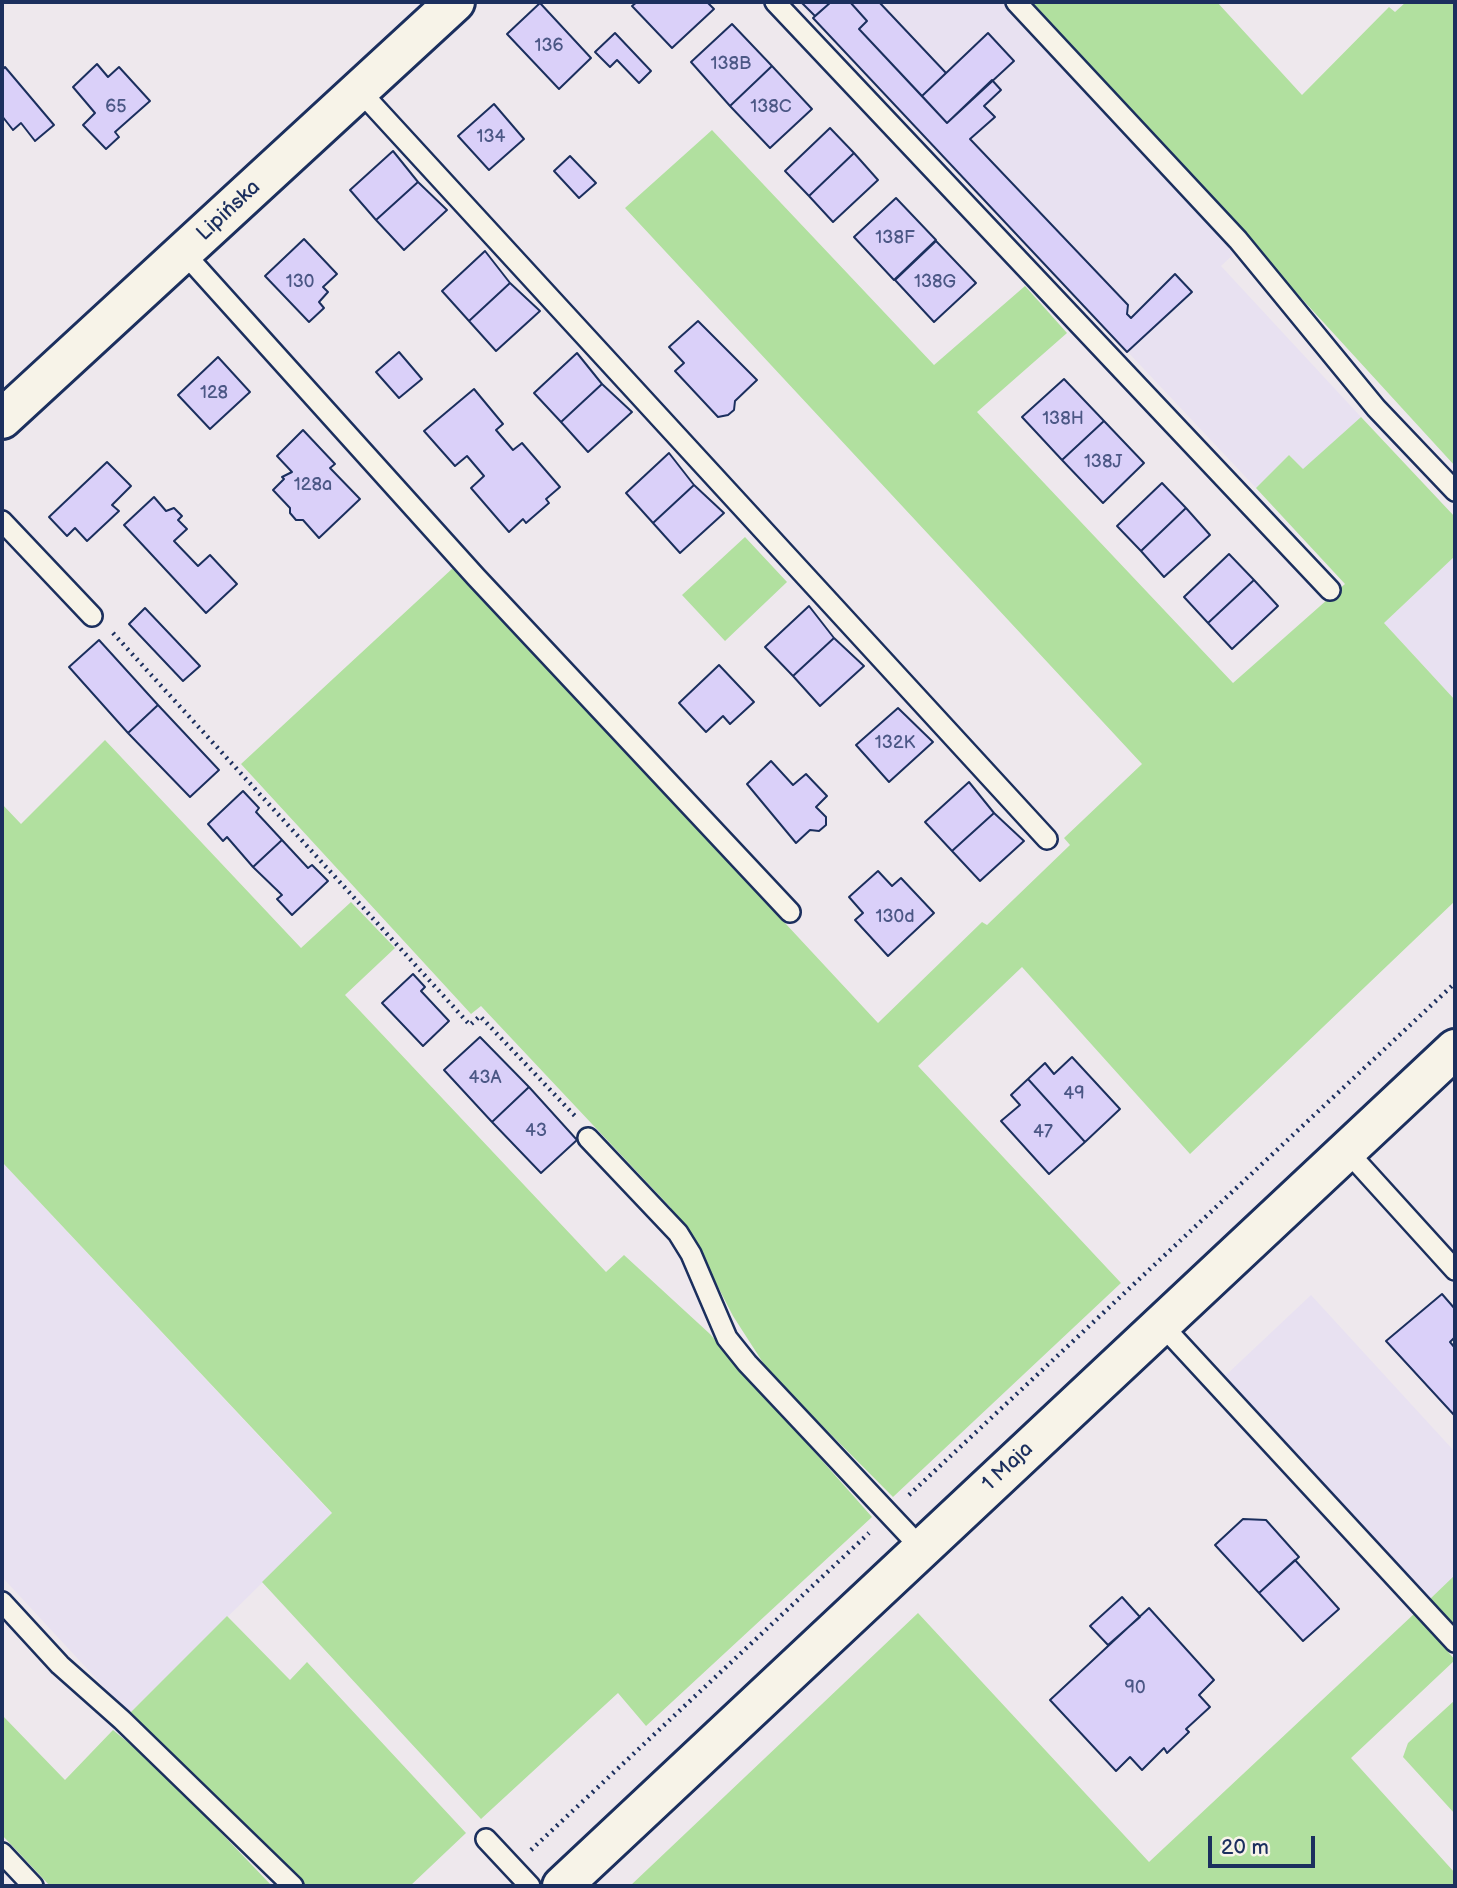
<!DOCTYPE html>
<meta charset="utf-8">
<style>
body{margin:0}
#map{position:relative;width:1457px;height:1888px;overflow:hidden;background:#eee8ed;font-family:"Balsamiq Sans",sans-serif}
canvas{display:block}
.frame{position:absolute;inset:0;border:4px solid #1b2f5e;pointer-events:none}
.scale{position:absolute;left:1208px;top:1836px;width:107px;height:32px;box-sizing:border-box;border:4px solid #1b2f5e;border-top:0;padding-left:9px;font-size:21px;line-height:24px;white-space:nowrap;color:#1b2f5e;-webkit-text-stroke:5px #f7f3e8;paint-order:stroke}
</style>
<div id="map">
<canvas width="1457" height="1888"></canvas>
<div class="frame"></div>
<div class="scale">20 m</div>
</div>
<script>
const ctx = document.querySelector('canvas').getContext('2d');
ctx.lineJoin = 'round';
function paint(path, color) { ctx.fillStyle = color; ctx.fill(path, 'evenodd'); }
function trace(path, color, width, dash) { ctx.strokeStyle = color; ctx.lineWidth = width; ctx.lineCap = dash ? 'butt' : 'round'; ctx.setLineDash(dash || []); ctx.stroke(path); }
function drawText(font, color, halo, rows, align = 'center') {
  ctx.font = font + ' "Balsamiq Sans",sans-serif'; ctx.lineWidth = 5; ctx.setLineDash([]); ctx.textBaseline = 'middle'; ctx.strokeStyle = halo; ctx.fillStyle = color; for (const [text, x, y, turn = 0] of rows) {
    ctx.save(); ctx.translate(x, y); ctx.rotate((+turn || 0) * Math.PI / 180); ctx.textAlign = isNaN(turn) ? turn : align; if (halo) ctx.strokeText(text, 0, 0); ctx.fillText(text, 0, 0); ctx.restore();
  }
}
paint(new Path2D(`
 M798 2H1007L1237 251 1221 266 1361 417 1303 470 1289 455 1256 488Z
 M1455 556V700L1384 623Z
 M2 1162 332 1514 129 1714 2 1577Z
 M1311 1295 1455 1452V1575L1430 1599 1225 1376Z`), '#e8e1f1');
paint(new Path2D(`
 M1030 2H1217L1302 95 1389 7 1395 12 1406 2H1455V466Z
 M712 130 934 365 1025 286 1067 333 977 412 1233 683 1345 584 1256 488 1289 455 1303 469 1361 417 1455 517V556L1384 623 1455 700V901L1190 1154 1022 967 918 1066 1121 1283 893 1497 769 1372 733 1316 701 1254 669 1211 671 1208 481 1006 471 1014 241 764 454 567 878 1023 982 922 987 925 1070 845 1064 838 1142 764 625 208Z
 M745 537 787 582 725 641 682 595Z
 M105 740 301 948 351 902 395 948 345 995 606 1272 624 1255 710 1334 872 1517 646 1726 618 1693 481 1819 262 1582 332 1513 2 1162V804L21 824Z
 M1455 1575V1625L1430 1599Z
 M918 1613 1149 1862 1415 1613 1455 1660 1351 1758 1455 1873V1886H630Z
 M227 1616 290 1680 307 1662 466 1833 410 1886H306L129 1714Z
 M1455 1700V1814L1403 1757 1408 1743Z
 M2 1715 65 1780 113 1730 158 1767 272 1886H50L2 1835Z`), '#b1e09f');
const building = new Path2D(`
 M637 2H707L714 9 672 48 632 6Z
 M801 2H831L815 16Z
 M831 2H850L867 21 859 29 947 123 992 80 1001 90 984 106 995 117 970 139 1128 305 1127 314 1131 318 1175 274 1192 292 1127 352 813 18Z
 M850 2H879L946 73 922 96 859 29 867 21Z
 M540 3 591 58 559 89 507 34Z
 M732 24 772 66 730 106 691 62Z
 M615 33 651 71 639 83 617 60 610 67 595 52Z
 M988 33 1014 61 947 123 922 96Z
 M97 64 108 77 119 67 150 101 115 132 119 137 106 149 83 125 95 113 73 87Z
 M772 66 812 109 770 148 730 106Z
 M5 67 54 125 35 141 21 123 13 130 2 116V70Z
 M494 104 524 139 489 170 458 136Z
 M830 128 854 153 809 196 785 171Z
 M393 151 418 182 376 220 350 190Z
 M854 153 878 180 833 222 809 196Z
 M570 156 596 183 579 198 554 171Z
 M418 182 447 210 404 250 376 220Z
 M896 198 936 240 894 280 854 237Z
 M304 239 337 274 323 287 328 292 319 302 324 308 309 322 265 276Z
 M936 241 976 283 934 322 895 280Z
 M485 251 510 283 469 321 442 291Z
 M510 283 540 311 496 351 469 321Z
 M698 321 757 380 735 401 734 410 728 415 718 417 675 371 684 363 669 347Z
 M399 352 422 379 399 398 376 372Z
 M577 353 602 384 561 422 534 393Z
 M218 357 250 392 210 429 178 395Z
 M1064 379 1104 421 1062 460 1022 417Z
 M602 384 632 412 588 452 561 422Z
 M474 389 503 424 496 430 513 450 522 443 560 487 546 499 549 503 526 523 523 519 509 532 471 488 484 476 467 456 455 466 424 431Z
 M1104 421 1144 463 1103 503 1062 460Z
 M303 430 335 464 330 468 360 499 319 538 303 520H296L290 513V508L273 490 284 479 282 477 292 472 277 456Z
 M669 453 694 485 653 523 626 493Z
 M107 462 131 486 112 505 119 511 87 541 75 528 67 536 49 517Z
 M1162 483 1186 508 1141 551 1117 526Z
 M694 485 724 513 680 553 653 523Z
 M154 497 166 511 174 508 182 516 178 520 187 529 174 541 198 566 210 555 237 584 206 613 124 525Z
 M1186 508 1210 535 1164 577 1141 551Z
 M1229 554 1254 580 1208 623 1184 597Z
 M1254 580 1278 606 1232 649 1208 623Z
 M809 606 834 638 793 676 765 647Z
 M145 608 200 666 183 681 129 624Z
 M834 638 864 666 820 706 793 676Z
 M99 640 158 705 128 733 69 667Z
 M719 665 754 702 730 724 723 716 706 732 679 703Z
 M158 705 219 770 190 797 128 733Z
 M898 708 933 742 889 782 856 745Z
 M771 761 793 785 806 774 827 796 816 807 826 817V825L819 831 810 830 796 843 747 784Z
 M969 782 994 813 952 851 925 822Z
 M243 791 259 808 256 812 282 840 253 867 227 837 223 841 208 824Z
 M994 813 1024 841 980 881 952 851Z
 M282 840 308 868 312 865 328 881 292 915 277 899 282 895 253 867Z
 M878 871 892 886 901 878 934 913 888 956 855 920 863 913 849 897Z
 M413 974 425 987 421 991 449 1021 423 1046 382 1003Z
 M480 1037 529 1087 492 1122 444 1070Z
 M1072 1057 1120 1109 1085 1142 1028 1079 1045 1063 1054 1074Z
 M1028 1079 1085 1142 1049 1174 1001 1121 1020 1105 1011 1095Z
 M529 1087 577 1140 541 1173 492 1122Z
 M1442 1294 1455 1309V1337L1450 1342 1455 1348V1416L1386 1341Z
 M1243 1519 1266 1520 1299 1557 1259 1593 1215 1545Z
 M1295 1560 1339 1609 1303 1641 1259 1593Z
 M1122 1597 1140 1617 1108 1645 1090 1626Z
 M1149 1608 1214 1680 1199 1695 1210 1707 1186 1729 1189 1732 1167 1753 1164 1748 1142 1770 1130 1757 1116 1771 1050 1700Z`);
paint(building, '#dad0f9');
trace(building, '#1b2f5e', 2);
const lane = new Path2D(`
 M775 2 1330 590
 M1016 2 1238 240 1376 408 1455 491
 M359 90 1047 839
 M184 253 476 577 790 912
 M2 521 92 616
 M588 1138 678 1233 691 1254 727 1338 747 1363 921 1548
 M1347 1151 1455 1270
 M1161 1324 1455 1642
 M2 1602 60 1665 122 1720 293 1886
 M486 1839 530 1886
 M2 1853 33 1886`);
const street = new Path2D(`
 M2 419 455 2`);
const secondary = new Path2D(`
 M562 1886 1455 1049`);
trace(lane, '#1b2f5e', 24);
trace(street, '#1b2f5e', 44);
trace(secondary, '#1b2f5e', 44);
trace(new Path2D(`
 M113 633 470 1025 480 1016 575 1116
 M909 1495 1455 983
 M531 1850 869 1533`), '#1b2f5e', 4.5, [2, 5]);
trace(lane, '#f7f3e8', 19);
trace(street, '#f7f3e8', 38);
trace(secondary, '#f7f3e8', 38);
drawText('18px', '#4b5785', null, [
 ["136",549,46],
 ["138B",731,64],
 ["65",116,107],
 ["138C",771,107],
 ["134",491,137],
 ["138F",895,238],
 ["130",300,282],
 ["138G",935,282],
 ["128",214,393],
 ["138H",1063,419],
 ["138J",1103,462],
 ["128a",313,485],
 ["132K",895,743],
 ["130d",895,917],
 ["43A",485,1078],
 ["49",1074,1094],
 ["43",536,1131],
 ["47",1043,1132],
 ["90",1135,1688]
]);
drawText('21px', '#1b2f5e', '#f7f3e8', [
 ["Lipińska",229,211,-43],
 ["1 Maja",1008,1467,-43]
]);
</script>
